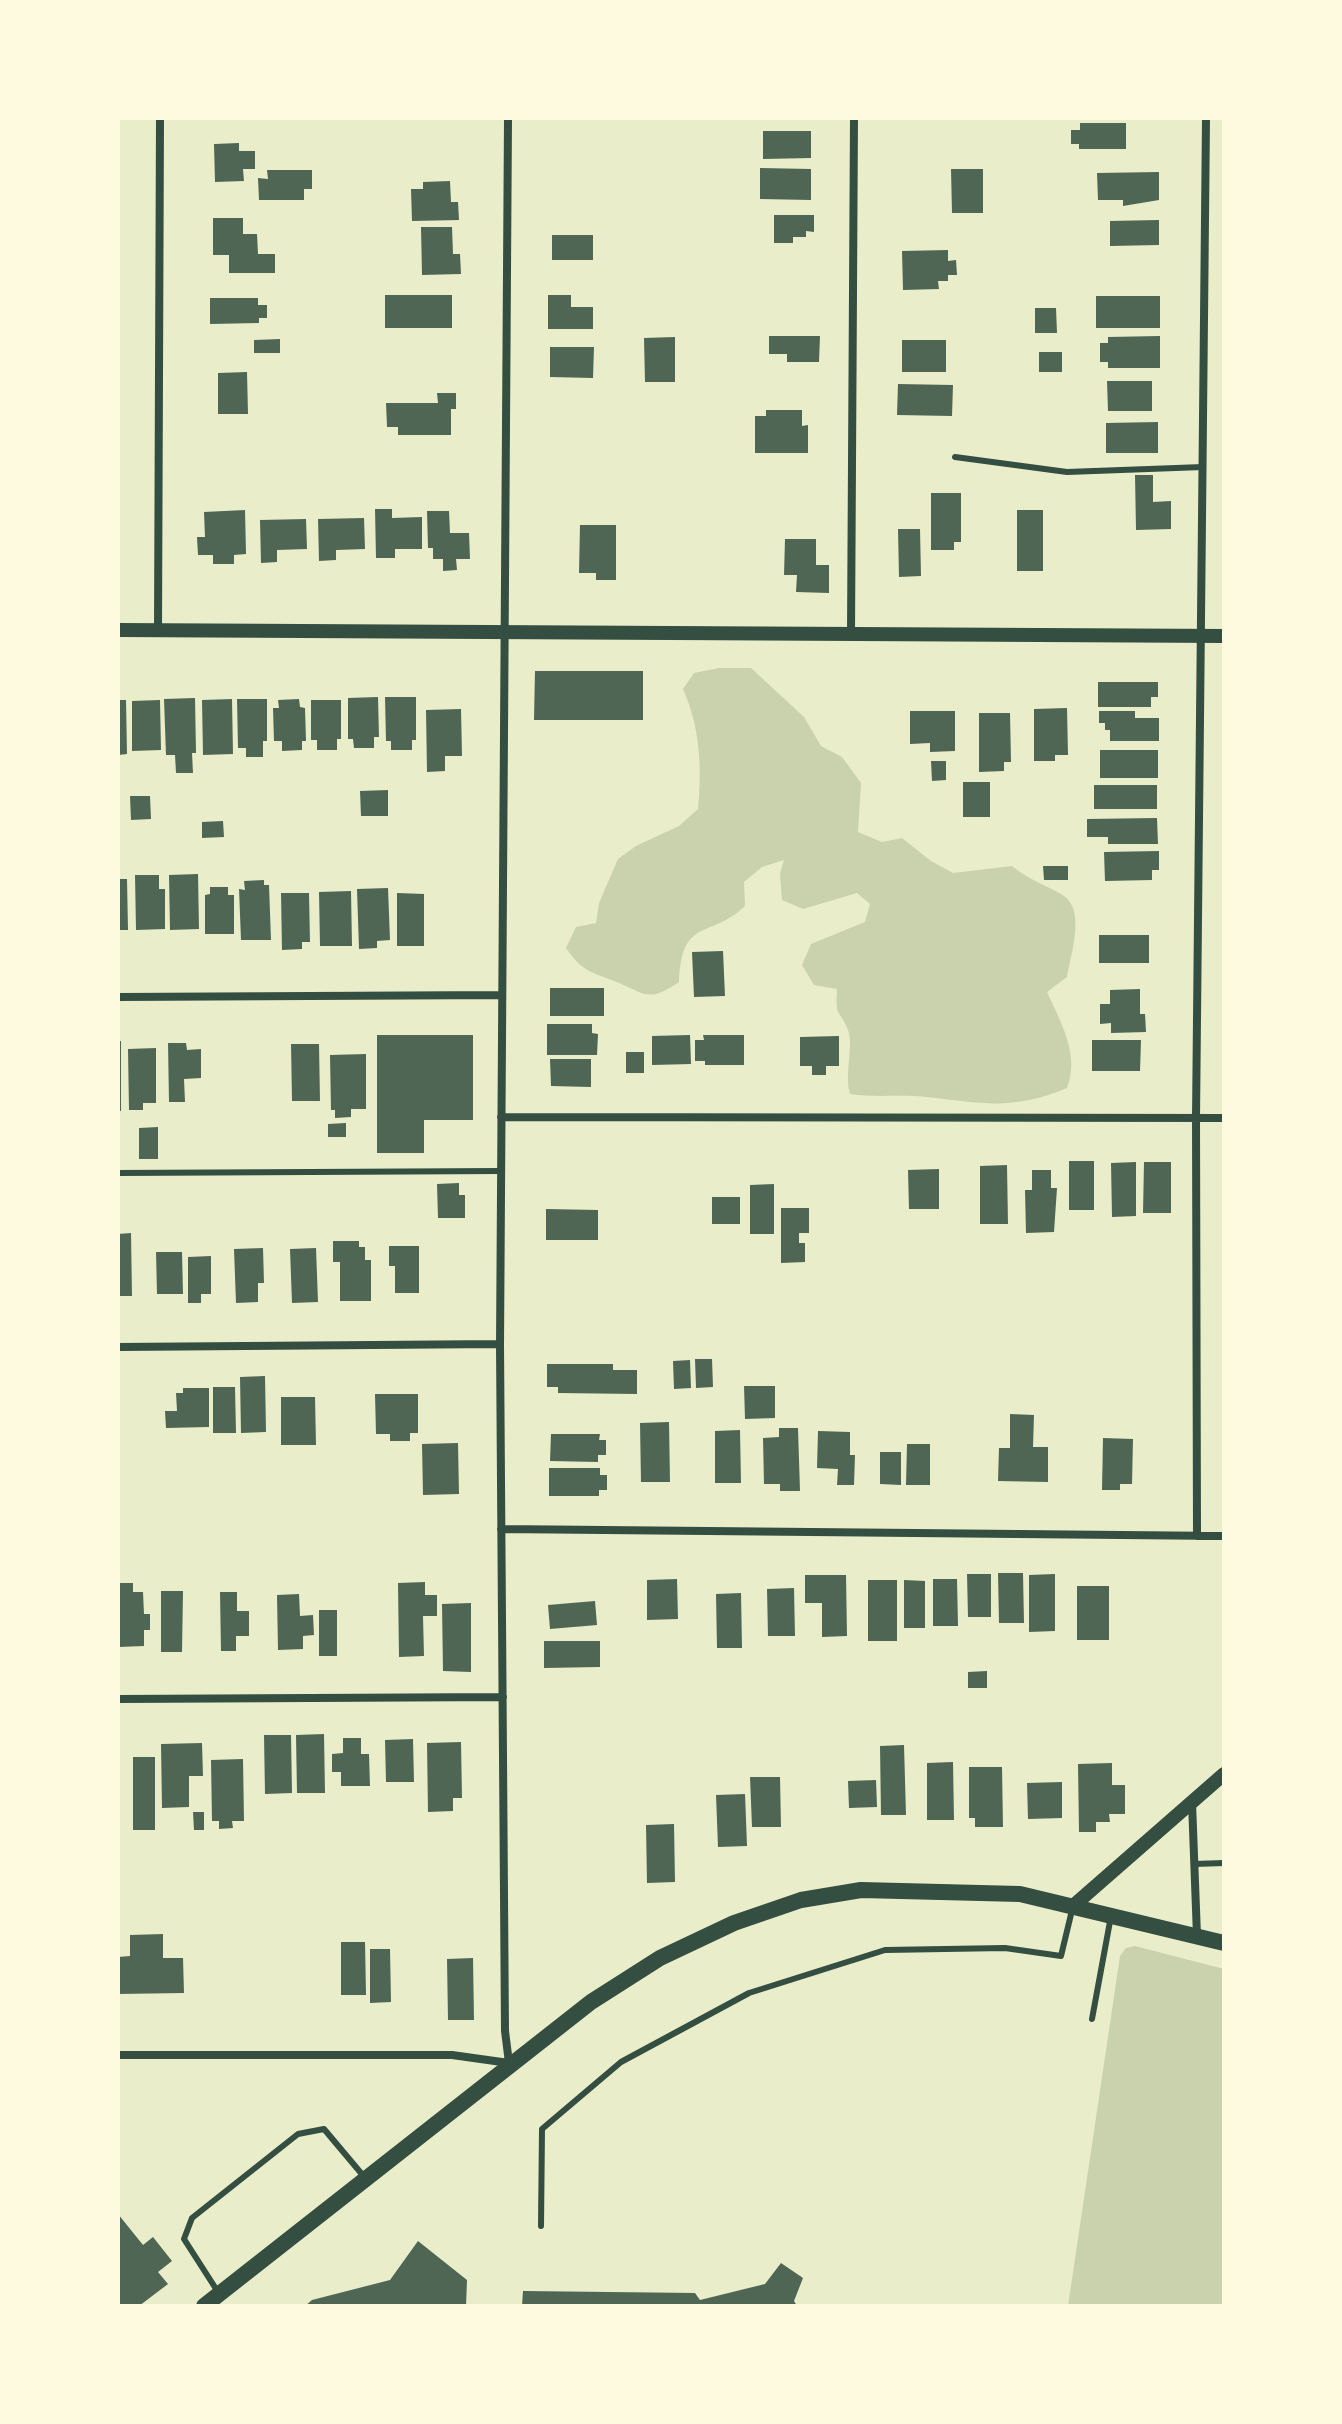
<!DOCTYPE html>
<style>
body{margin:0}
#map{position:relative;width:1342px;height:2424px;overflow:hidden;background:#e9edc9;font-family:Rubik,sans-serif}
canvas{display:block}
.frame{position:absolute;inset:0;border:120px solid #fefae0;pointer-events:none}
</style>
<div id="map">
<canvas width="1342" height="2424"></canvas>
<div class="frame"></div>
</div>
<script>
const ctx = document.querySelector('canvas').getContext('2d');
ctx.lineJoin = 'round';
function paint(path, color) { ctx.fillStyle = color; ctx.fill(path, 'evenodd'); }
function trace(path, color, width, dash) { ctx.strokeStyle = color; ctx.lineWidth = width; ctx.lineCap = dash ? 'butt' : 'round'; ctx.setLineDash(dash || []); ctx.stroke(path); }
paint(new Path2D(`
 M719 668H751L804 717 821 746 842 757 861 783 858 832 882 842 902 838 931 861 953 873 1012 866C1028 879 1043 884 1061 894 1087 908 1071 953 1067 977L1047 992C1061 1023 1080 1055 1067 1088 1013 1111 982 1103 926 1097 900 1094 876 1098 850 1094 844 1074 854 1046 848 1030 839 1007 835 1020 837 989L814 985 802 965 811 944 865 922 870 904 857 893 803 909 782 900 780 874 784 860 762 867 744 882 745 906C709 940 682 916 679 982 649 1002 647 995 619 983 593 972 584 974 566 948L576 927 596 923 599 903 618 859 636 846 679 826 698 809C702 767 700 727 683 689L694 673Z
 M1135 1946 1224 1969V2306H1068L1120 1956 1126 1948Z`), '#cad2ad');
paint(new Path2D(`
 M1080 123H1126V149H1079V144H1071V130H1080Z
 M763 131H811V158L763 159Z
 M239 143V151H255V169H243L244 181 215 182 214 144Z
 M760 168 811 169V200L760 199Z
 M951 169H983V213H952Z
 M267 170H312V189H304V200H259L258 178 268 179Z
 M1159 172V200L1123 206V200H1098L1097 173Z
 M450 181 451 202H458L459 220 412 221 411 189H423V182Z
 M774 215H814V232L806 231V237H793V243H774Z
 M213 218H243V234H257L258 254H275V273H229V255H213Z
 M1159 220V245L1110 246V221Z
 M421 227H452L453 254H460L461 274 422 275Z
 M552 235H593V260H552Z
 M948 250V261L956 260 957 275H948V281H938L939 289 903 290 902 251Z
 M385 295H452V328H385Z
 M548 295H571V307H593V329H548Z
 M1096 296H1160V328H1096Z
 M210 298H258V305H267V318H259V323L210 324Z
 M1035 308H1056L1057 333H1035Z
 M769 336H820L819 362H787V354H769Z
 M1160 336V368H1108V362H1100V343H1108V337Z
 M675 337V382H645L644 338Z
 M280 339V353H254V340Z
 M902 340H946V372H902Z
 M550 347H594L593 378 550 377Z
 M1039 352H1062V372H1039Z
 M247 372 248 414H218V373Z
 M1107 381H1152V411H1108Z
 M898 384 953 385 952 416 897 415Z
 M437 393H456V409H451V435H398V427H387L386 403H438Z
 M766 410H802V426L808 425V453H755V416H766Z
 M1158 422V453H1106V423Z
 M1135 475H1153V502L1171 501V529L1136 530Z
 M931 493H961V542H954V550H931Z
 M375 509H392V518L422 517V549H395V558H376Z
 M245 510 246 554 234 555V564H213V555H198L197 537H205L204 512Z
 M1017 510H1043V571H1017Z
 M427 511H449L450 533H469L470 559H456L457 570 443 571V559H433V548H428Z
 M364 518 365 549 336 550V560L319 561 318 519Z
 M306 519 307 549 277 550V562L261 563 260 520Z
 M580 525H616V580H596V573H579Z
 M898 529H920L921 576 899 577Z
 M785 539H816V565H829V593L796 592 797 575H784Z
 M535 671H643V720H534Z
 M1098 682H1158V697H1151V707H1098Z
 M378 697 379 737H374V748H354L353 739H348V698Z
 M385 697H416V740H412V750H391V741H386Z
 M195 698 196 753H192L193 773H176L175 755H166L164 699Z
 M232 699 233 754 203 755 202 700Z
 M237 699H267V741H263V757H246V748H238Z
 M299 699 300 707 305 708 306 741H302V750L282 751V741H274L273 708H279L278 700Z
 M118 700H126L127 754 118 755Z
 M160 700 161 750 132 751V701Z
 M311 700H341V739H337V750H317V740H311Z
 M1067 708 1068 755H1055V761H1034V709Z
 M461 709 462 756H445V771L427 772 426 710Z
 M910 711H955V751L930 752V743L910 744Z
 M1099 711H1135V718H1159V741H1110V730H1105V723H1099Z
 M979 713H1010L1011 762H1004V771L979 772Z
 M1100 750H1158V778H1100Z
 M931 761H946V780L932 781Z
 M963 782H990V817H963Z
 M1094 785H1157V809H1094Z
 M388 790V816H361L360 791Z
 M130 796H150L151 819 131 820Z
 M1157 818 1158 844H1108V837H1087V819Z
 M223 821 224 837 202 838V822Z
 M1159 851V870H1152V880L1105 881 1104 852Z
 M1043 866H1068V880H1044Z
 M198 874 199 929 170 930 169 875Z
 M135 875H159V889H165V929L136 930Z
 M118 879H127L128 930H118Z
 M264 880V885H269L271 940H241L239 889 245 890 244 881Z
 M210 887H228V895H234V934H205V895L210 894Z
 M388 888 390 940 377 941V948L359 949 357 889Z
 M351 891 352 946H320L319 892Z
 M281 893H309L310 942H302V949L282 950Z
 M397 893 424 894V946H397Z
 M1099 935H1149V963H1099Z
 M723 951 725 996 694 997 692 952Z
 M550 988H604V1016H550Z
 M1140 989V1014H1145L1146 1032 1111 1033V1023L1100 1024V1004H1110V990Z
 M547 1024H592V1033L598 1034 597 1055H547Z
 M377 1035H473V1120H424V1153H377Z
 M690 1035 691 1064 652 1065V1036Z
 M703 1035H744V1065H705V1061H695V1040H704Z
 M839 1036V1066H826V1075H812V1066H800V1037Z
 M1092 1040H1141L1140 1071H1092Z
 M118 1041H121V1111H118Z
 M168 1043H186L187 1050 201 1049V1078L184 1079 185 1102H169Z
 M291 1044H319L320 1101H292Z
 M156 1048V1103H143V1110H129L128 1049Z
 M626 1052H644V1073H626Z
 M366 1054V1109H351V1117L335 1118V1110H331L330 1055Z
 M550 1059H591V1087L551 1086Z
 M346 1123V1137H328V1124Z
 M158 1127V1159H139V1128Z
 M1069 1161H1094V1210H1069Z
 M1136 1162V1216L1112 1217 1111 1163Z
 M1144 1162H1171V1213H1143Z
 M1007 1165 1008 1224H980V1166Z
 M939 1169V1209H909L908 1170Z
 M1032 1170H1051V1188H1057L1054 1232 1026 1233 1025 1190H1032Z
 M459 1183V1195H465V1218H438L437 1184Z
 M774 1184V1234H750V1185Z
 M712 1197H740V1224H712Z
 M781 1208H809V1233H799V1243H805V1262L781 1263Z
 M546 1209 598 1210V1240H546Z
 M131 1233 132 1296H118V1234Z
 M333 1241H359V1247H365V1260H371V1301H340V1262H333Z
 M389 1246H419V1293H395V1266H389Z
 M263 1248 264 1283H258V1302L236 1303 234 1249Z
 M316 1248 318 1302 292 1303 290 1249Z
 M156 1252H182L183 1294H157Z
 M211 1256V1294H201V1303H188V1257Z
 M695 1359H712L713 1387 696 1388Z
 M690 1360 691 1388 674 1389 673 1361Z
 M547 1364H613V1370H637V1394L558 1393V1387H547Z
 M265 1376 266 1432 241 1433 240 1377Z
 M744 1386H775V1418L745 1419Z
 M213 1387H235L236 1433H213Z
 M183 1388H209V1427L166 1428 165 1411H177L176 1393H183Z
 M375 1394H418V1433H410V1441H390V1434H376Z
 M281 1397H315L316 1445H281Z
 M1010 1414 1034 1415 1033 1447H1048V1482L998 1481 999 1448H1010Z
 M669 1422 670 1482H641L640 1423Z
 M779 1428H798L800 1491H780V1484H764L763 1438 779 1437Z
 M740 1430 741 1483H715V1431Z
 M818 1431 850 1432V1455H855L854 1485H837L838 1469 817 1468Z
 M551 1434H600L599 1440H606V1455H598V1462L550 1461Z
 M1103 1438 1133 1439 1132 1484H1120V1490H1102Z
 M458 1443 459 1494 423 1495 422 1444Z
 M907 1444H930V1485H906Z
 M880 1452H901V1485L880 1484Z
 M549 1468H600V1475H607V1490H599V1496H549Z
 M998 1573H1023L1024 1623H999Z
 M967 1574H991V1617H968Z
 M1055 1574V1631L1029 1632V1575Z
 M805 1575H846L847 1636 822 1637V1603H805Z
 M677 1579 678 1619 647 1620V1580Z
 M933 1579H957L958 1626H933Z
 M868 1580H897V1641H868Z
 M904 1580 925 1581V1628H904Z
 M425 1582V1595H437V1616H423L424 1656 399 1657 398 1583Z
 M120 1583H133V1592H143L144 1614H150V1630H144V1646L119 1647Z
 M1077 1586H1109V1640H1077Z
 M794 1588 795 1636H768L767 1589Z
 M161 1591H183L182 1652H161Z
 M220 1592H237V1611H249V1636H236V1651H221Z
 M741 1593 742 1648H717L716 1594Z
 M299 1594 300 1616 313 1615 314 1635 303 1636V1649L278 1650 277 1595Z
 M595 1601 597 1625 550 1629 548 1605Z
 M471 1603V1672L443 1671 442 1604Z
 M319 1610H337V1656H319Z
 M544 1641H600V1667L544 1668Z
 M987 1671V1688H968V1672Z
 M324 1734 325 1793H297L296 1735Z
 M264 1735H291L292 1793 265 1794Z
 M343 1738H361V1754H369L370 1786H341V1772H332V1754L343 1753Z
 M413 1739 414 1782H386L385 1740Z
 M461 1742 462 1798H453V1811L428 1812 427 1743Z
 M202 1743 203 1776H189V1807L162 1808 161 1744Z
 M904 1745 906 1815H881L880 1746Z
 M133 1757H155V1830H133Z
 M243 1759 244 1821H232L233 1828 219 1829V1821H212L211 1760Z
 M953 1762 954 1820H927V1763Z
 M1112 1763V1785H1125V1814H1109L1110 1822H1096V1832H1079L1078 1764Z
 M969 1767H1002L1003 1827H975V1818H969Z
 M750 1777H780L781 1827H752Z
 M876 1780 877 1807 849 1808 848 1781Z
 M1062 1782V1818L1028 1819 1027 1783Z
 M745 1794 747 1846 718 1847 716 1795Z
 M193 1812H204V1830H194Z
 M674 1824 675 1882 647 1883 646 1825Z
 M163 1934V1958H183L184 1993 118 1994V1957L130 1956V1935Z
 M341 1942H365L366 1995H341Z
 M370 1949H390L391 2002 370 2003Z
 M473 1958 474 2020H448L447 1959Z
 M118 2214 143 2245 153 2237 172 2261 158 2272 168 2284 139 2306H118Z
 M418 2241 467 2280 466 2306H305L312 2300 390 2280Z
 M781 2263 803 2278 794 2301 797 2306H522L523 2291 695 2293 700 2300 765 2284Z`), '#4f6655');
trace(new Path2D(`
 M955 457 1067 472 1203 467
 M118 1173 501 1171
 M1194 1864 1224 1863
 M1092 2019 1111 1916
 M541 2226 542 2129 621 2062 749 1993 885 1950 1005 1948 1061 1956 1073 1906
 M218 2292 184 2239 192 2218 298 2134 324 2129 366 2179`), '#344e41', 6);
trace(new Path2D(`
 M158 630 160 118
 M851 633 854 118
 M118 997 502 995
 M501 1117 1224 1118
 M118 1347 500 1344
 M501 1529 1224 1536
 M1197 1536 1196 1118 1206 118
 M118 1699 503 1697
 M1192 1802 1197 1936
 M118 2055H452L509 2063 505 2031 500 1344 508 118`), '#344e41', 8);
trace(new Path2D(`
 M118 630 1224 636
 M1073 1906 1224 1774`), '#344e41', 14);
trace(new Path2D(`
 M204 2306 591 2002 660 1958 734 1923 801 1900 861 1890 1020 1894 1224 1943`), '#344e41', 16);
</script>
